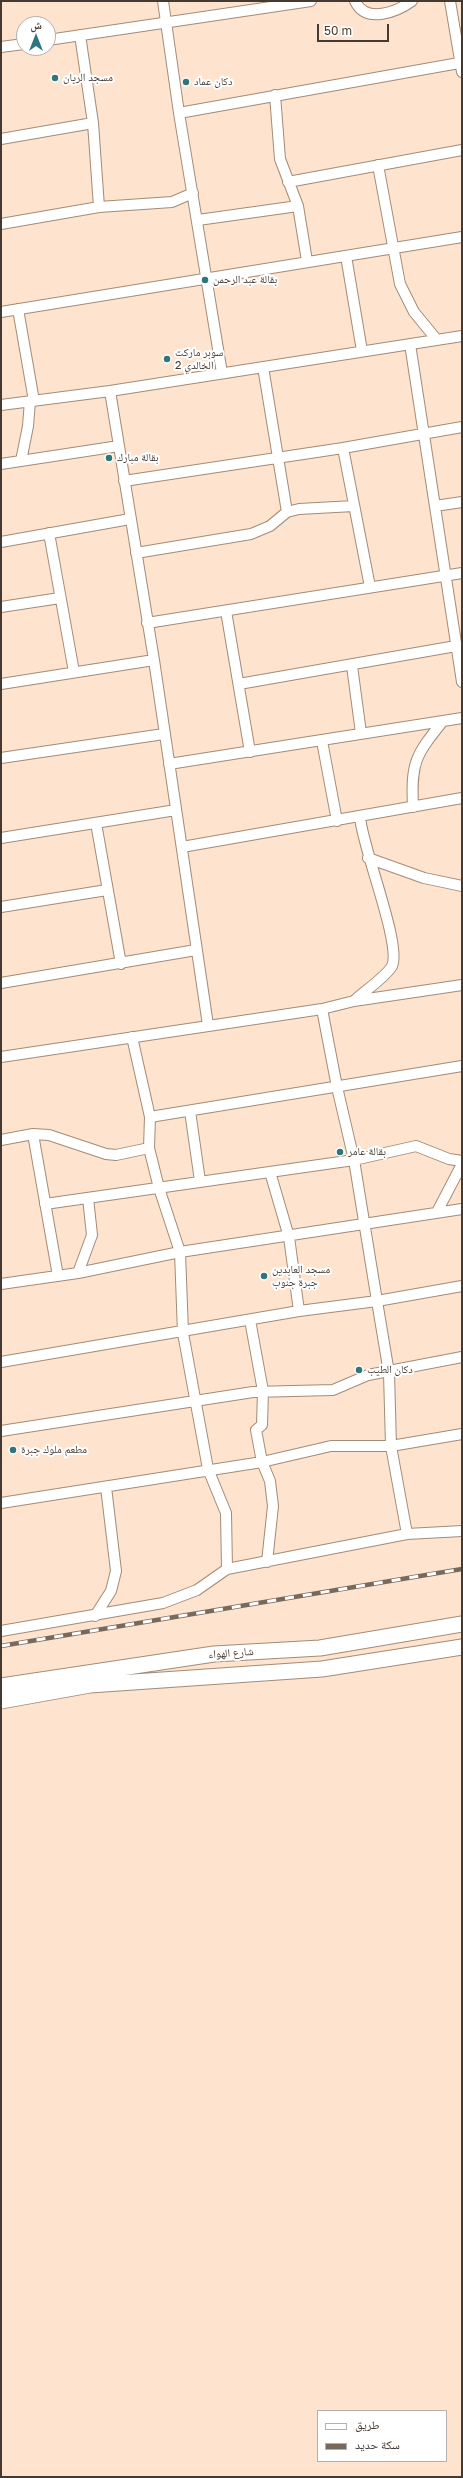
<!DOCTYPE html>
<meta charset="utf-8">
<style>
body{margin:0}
#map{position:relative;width:463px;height:2478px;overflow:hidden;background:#fee4ce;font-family:"Golos Text","Noto Naskh Arabic",sans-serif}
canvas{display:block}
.frame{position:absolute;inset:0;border:2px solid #453a32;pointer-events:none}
.legend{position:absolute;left:317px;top:2410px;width:130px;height:52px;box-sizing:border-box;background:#fff;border:1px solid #b5b0ad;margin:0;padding:5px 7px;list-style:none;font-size:12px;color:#453a32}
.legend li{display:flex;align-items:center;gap:8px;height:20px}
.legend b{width:20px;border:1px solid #b5b0ad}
.north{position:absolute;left:16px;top:16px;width:40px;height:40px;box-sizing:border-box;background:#fff;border:1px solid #b5b0ad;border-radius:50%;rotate:0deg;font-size:11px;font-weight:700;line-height:16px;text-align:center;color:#453a32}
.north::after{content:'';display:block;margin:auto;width:14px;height:18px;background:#2e767e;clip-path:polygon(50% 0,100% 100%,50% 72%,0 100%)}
.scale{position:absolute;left:317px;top:24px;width:72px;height:18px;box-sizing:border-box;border:2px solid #453a32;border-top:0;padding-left:5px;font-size:12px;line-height:14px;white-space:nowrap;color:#453a32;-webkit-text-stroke:3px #fff;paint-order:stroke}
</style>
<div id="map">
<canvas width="463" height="2478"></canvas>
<div class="frame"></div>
<ul class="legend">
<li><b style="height:5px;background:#fff"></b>طريق</li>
<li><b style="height:5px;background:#78695d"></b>سكة حديد</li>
</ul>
<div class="north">ش</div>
<div class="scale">50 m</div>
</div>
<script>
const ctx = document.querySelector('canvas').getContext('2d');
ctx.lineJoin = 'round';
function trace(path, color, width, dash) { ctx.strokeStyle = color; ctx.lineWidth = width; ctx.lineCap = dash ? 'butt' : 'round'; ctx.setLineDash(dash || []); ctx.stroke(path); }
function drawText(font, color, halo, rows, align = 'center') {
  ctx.font = font + ' "Golos Text","Noto Naskh Arabic",sans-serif'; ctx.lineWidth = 4; ctx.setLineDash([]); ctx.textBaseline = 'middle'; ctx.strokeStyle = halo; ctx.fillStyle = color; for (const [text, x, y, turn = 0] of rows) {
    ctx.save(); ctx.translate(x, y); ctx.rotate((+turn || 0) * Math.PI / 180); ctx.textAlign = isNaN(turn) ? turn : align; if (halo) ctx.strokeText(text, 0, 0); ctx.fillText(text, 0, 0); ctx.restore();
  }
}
const minor = new Path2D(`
 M163 1 179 113 222 373
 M355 1C366 25 398 11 412 1
 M450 1 462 72
 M80 35 93 123 99 207
 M48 40 311 1
 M1 47 24 44
 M275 95 280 159 298 206 307 261
 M179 113 459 63
 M1 139 93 123
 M378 165 400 284 414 312 437 340
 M288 182 462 150
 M198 220 298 206
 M1 224 99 207 172 202 193 193
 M346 256 362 351
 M18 309 34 401
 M1 312 462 237
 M410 344 462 682
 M263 367 287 512
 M110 391 154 660 208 1025
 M1 405 110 391 462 336
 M343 448 370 587
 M21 461 28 426 30 401
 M1 464 119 446
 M124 481 343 448 462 427
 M435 506 462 502
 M49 533 74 672
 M1 542 130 519
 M136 553 251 534 270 526 287 512 299 509 354 506
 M1 607 60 598
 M226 611 250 752
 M147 623 462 573
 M352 666 361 733
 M1 684 154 660
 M239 684 456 646
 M322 741 337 821
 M1 758 164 734
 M169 764 462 718
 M413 807C411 762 415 756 443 721
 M96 823 121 964
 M1 838 176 810
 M182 847 462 798
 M368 858 424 878 462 886
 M1 907 107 890
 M1 983 196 950
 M354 1001C363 992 386 977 392 966 402 945 362 847 360 817
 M322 1009 337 1087 354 1160 377 1301 389 1373 391 1446 407 1534
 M132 1037 150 1117 149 1148 159 1188 180 1252 183 1333 208 1469 226 1513 227 1569
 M1 1057 322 1009 354 1001 462 985
 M190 1111 200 1181
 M150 1117 462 1066
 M33 1134 58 1276
 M1 1140 33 1134 49 1135 106 1154 116 1155 149 1148
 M270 1172 289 1237 299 1311
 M45 1204 354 1160 416 1146 449 1159 462 1161
 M437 1212 462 1164
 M78 1273 92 1235 88 1198
 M1 1284 78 1273 180 1252 462 1209
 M250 1320 263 1391 262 1425 256 1430 262 1462 270 1481 273 1506 267 1562
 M1 1362 299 1311 377 1301 462 1286
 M1 1431 253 1392 333 1390 368 1375 462 1357
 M1 1503 262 1462 331 1446H391L462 1434
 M95 1616 111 1591 116 1571 106 1487
 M1 1631 163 1603 197 1590 227 1569 407 1534 462 1531`);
const highway = new Path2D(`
 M1 1686 214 1654 320 1648 462 1624
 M1 1701 90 1685 322 1669 462 1647`);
trace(minor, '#a38b77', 12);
trace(highway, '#a38b77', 17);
trace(minor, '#fff', 10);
trace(highway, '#fff', 15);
const rail = new Path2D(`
 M1 1646 462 1569`);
trace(rail, '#78695d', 4.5);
trace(rail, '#fff', 3, [9]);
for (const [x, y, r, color] of [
 [55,78,4,"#2e767e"],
 [186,82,4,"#2e767e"],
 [205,280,4,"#2e767e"],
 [167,359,4,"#2e767e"],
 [109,458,4,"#2e767e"],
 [340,1152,4,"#2e767e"],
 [264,1276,4,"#2e767e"],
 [359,1370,4,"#2e767e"],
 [13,1450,4,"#2e767e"]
]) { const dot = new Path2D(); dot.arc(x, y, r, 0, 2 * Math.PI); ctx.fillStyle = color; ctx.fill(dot); trace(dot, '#fff', 1.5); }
drawText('11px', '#453a32', '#fff', [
 ["مسجد الريان",63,78],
 ["دكان عماد",194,82],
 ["بقالة عبد الرحمن",213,280],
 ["سوبر ماركت",175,353],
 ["الخالدي 2",175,366],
 ["بقالة مبارك",117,458],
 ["بقالة عامر",348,1152],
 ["مسجد العابدين",272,1270],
 ["جبرة جنوب",272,1283],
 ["دكان الطيب",367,1370],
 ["مطعم ملوك جبرة",21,1450]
], 'left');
drawText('11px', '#453a32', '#fff', [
 ["شارع الهواء",231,1653,-4]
]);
</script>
